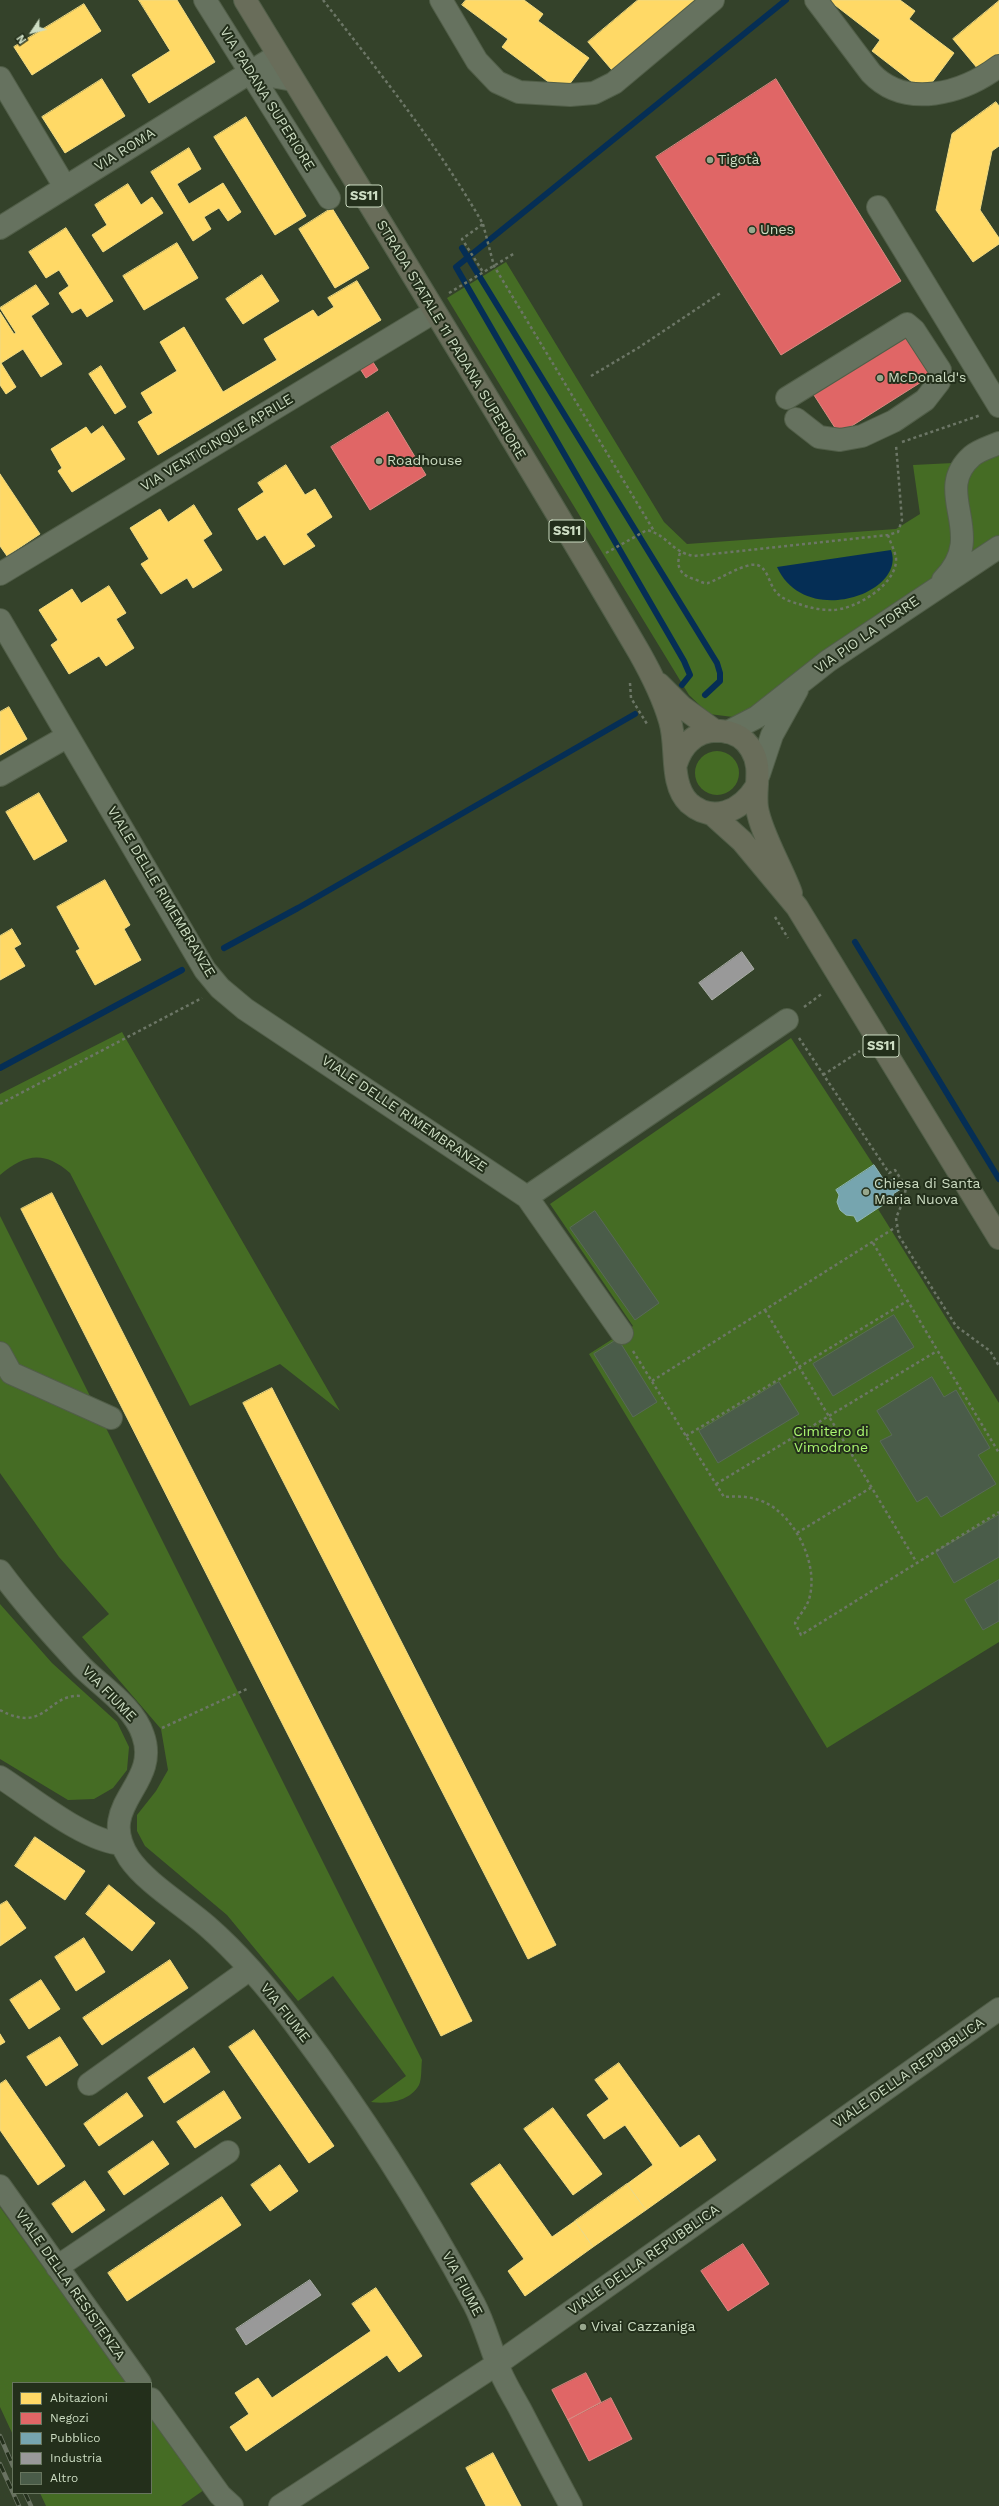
<!DOCTYPE html>
<meta charset="utf-8">
<style>
body{margin:0}
#map{position:relative;width:999px;height:2506px;overflow:hidden;background:#34422a;font-family:"Work Sans",sans-serif}
canvas{display:block}
.legend{position:absolute;left:12px;top:2382px;width:140px;height:112px;box-sizing:border-box;background:#232f1b;border:1px solid #67755e;margin:0;padding:5px 7px;list-style:none;font-size:12px;color:#cdddc3}
.legend li{display:flex;align-items:center;gap:8px;height:20px}
.legend b{width:20px;border:1px solid #67755e}
.north{position:absolute;left:12px;top:12px;width:40px;height:40px;-webkit-text-stroke:3px #232f1b;paint-order:stroke;rotate:235deg;font-size:11px;font-weight:700;line-height:16px;text-align:center;color:#cdddc3}
.north::after{content:'';display:block;margin:auto;width:14px;height:18px;background:#cdddc3;clip-path:polygon(50% 0,100% 100%,50% 72%,0 100%)}
</style>
<div id="map">
<canvas width="999" height="2506"></canvas>
<ul class="legend">
<li><b style="height:11px;background:#ffd966"></b>Abitazioni</li>
<li><b style="height:11px;background:#e06666"></b>Negozi</li>
<li><b style="height:11px;background:#76a5af"></b>Pubblico</li>
<li><b style="height:11px;background:#999"></b>Industria</li>
<li><b style="height:11px;background:#4a5c49"></b>Altro</li>
</ul>
<div class="north">N</div>
</div>
<script>
const ctx = document.querySelector('canvas').getContext('2d');
ctx.lineJoin = 'round';
function paint(path, color) { ctx.fillStyle = color; ctx.fill(path, 'evenodd'); }
function trace(path, color, width, dash) { ctx.strokeStyle = color; ctx.lineWidth = width; ctx.lineCap = dash ? 'butt' : 'round'; ctx.setLineDash(dash || []); ctx.stroke(path); }
function drawText(font, color, halo, rows, align = 'center') {
  ctx.font = font + ' "Work Sans",sans-serif'; ctx.lineWidth = 4; ctx.setLineDash([]); ctx.textBaseline = 'middle'; ctx.strokeStyle = halo; ctx.fillStyle = color; for (const [text, x, y, turn = 0] of rows) {
    ctx.save(); ctx.translate(x, y); ctx.rotate((+turn || 0) * Math.PI / 180); ctx.textAlign = isNaN(turn) ? turn : align; if (halo) ctx.strokeText(text, 0, 0); ctx.fillText(text, 0, 0); ctx.restore();
  }
}
paint(new Path2D(`
 M506 262 664 522 687 544 896 529 920 514 913 465 953 463 946 477 954 543 943 571 801 668 759 705 733 717 709 714 689 695 447 298Z
 M999 451V538L971 557 965 481 972 467Z
 M695 773a22 22 0 1 1 44 0a22 22 0 1 1-44 0Z
 M122 1032 130 1046 340 1411 280 1364 190 1406 70 1173C44 1150 25 1154 0 1175V1094Z
 M791 1038 895 1198 878 1209 999 1403V1642L827 1748 589 1354 633 1326 550 1204Z
 M0 1216 422 2060C421 2067 422 2079 419 2085 409 2102 388 2104 371 2102L406 2076 333 1976 298 2001 227 1915 145 1846 137 1831V1815L156 1791 168 1770 161 1729 82 1637 109 1614 59 1557 0 1473Z
 M0 1604 52 1663 117 1722 129 1747 127 1770 113 1788 94 1799 68 1800 0 1759Z
 M0 2207 127 2383H13V2435L0 2407Z
 M151 2417 204 2490 181 2506H46L40 2493H151Z`), '#456c24');
paint(new Path2D(`
 M891 550C907 593 805 629 777 567Z`), '#052e55');
const homes = new Path2D(`
 M139 0H177L215 62 149 103 132 75 170 51Z
 M466 0H524L543 14 538 21 589 58 563 93 502 47 508 39 462 5Z
 M638 0H707L617 76 588 42Z
 M832 0H900L915 11 909 19 954 53 925 92 872 51 880 40 831 2Z
 M999 1V61L983 75 953 39Z
 M84 4 101 31 32 75 14 47Z
 M102 79 125 116 65 153 42 117Z
 M996 102 999 106V146L992 151 980 210 999 238V244L973 262 936 210 952 134Z
 M246 117 306 216 275 235 214 137Z
 M189 148 201 169 177 184 189 204 223 183 241 212 228 221 219 208 204 217 211 229 193 241 151 172Z
 M128 184 141 205 152 197 163 213 103 252 92 235 107 225 95 205Z
 M332 208 369 268 335 288 299 229Z
 M66 228 113 301 87 317 81 308 72 313 59 293 69 286 59 270 46 278 29 252Z
 M177 243 198 278 144 310 123 276Z
 M262 275 279 301 243 324 226 299Z
 M357 281 381 320 158 455 138 422 153 413 141 393 177 371 160 342 184 327 223 392 277 360 264 339 313 310 318 317 334 307 328 298Z
 M36 285 49 304 31 316 62 364 41 377 23 349 1 363 16 387 6 394 0 385V312L14 334 16 333 0 308Z
 M101 366 126 407 115 414 89 374Z
 M103 426 125 459 72 492 58 471 62 468 51 449 86 427 91 434Z
 M286 465 305 495 315 489 332 517 306 534 315 546 284 565 265 535 257 540 238 509 264 492 258 483Z
 M0 474 40 534 7 556 0 546Z
 M194 505 212 534 203 540 222 570 193 588 187 578 161 594 141 564 149 559 130 528 160 509 168 522Z
 M109 586 126 613 116 619 134 648 106 666 99 656 69 674 51 645 58 640 39 610 72 589 81 603Z
 M9 707 27 739 0 755V712Z
 M39 793 67 841 34 860 6 812Z
 M105 880 130 925 124 929 141 960 95 985 76 951 80 949 57 907Z
 M12 929 21 944 14 948 25 966 0 980V936Z
 M52 1193 472 2021 441 2036 21 1209Z
 M272 1388 556 1945 528 1959 243 1403Z
 M35 1837 85 1871 65 1900 15 1866Z
 M109 1885 155 1923 132 1951 86 1914Z
 M7 1901 26 1928 0 1946V1905Z
 M84 1938 105 1972 76 1991 55 1957Z
 M170 1960 188 1988 102 2045 83 2018Z
 M41 1980 60 2009 29 2029 10 2000Z
 M254 2030 334 2146 309 2163 229 2047Z
 M0 2034 5 2042 0 2045Z
 M60 2037 78 2065 46 2086 27 2057Z
 M194 2048 210 2072 164 2103 148 2078Z
 M619 2063 680 2148 699 2135 716 2160 646 2210 627 2184 653 2165 625 2125 604 2139 587 2115 609 2099 595 2080Z
 M6 2080 65 2166 38 2185 0 2130V2084Z
 M224 2091 241 2118 195 2148 177 2122Z
 M127 2093 143 2116 99 2146 84 2124Z
 M553 2108 602 2174 573 2195 524 2129Z
 M153 2141 169 2164 124 2195 108 2172Z
 M500 2164 552 2237 575 2221 593 2247 525 2296 508 2271 524 2259 471 2184Z
 M280 2165 298 2191 270 2211 251 2185Z
 M85 2181 105 2210 72 2233 52 2204Z
 M627 2184 646 2210 593 2247 575 2221Z
 M222 2197 241 2225 127 2301 108 2273Z
 M376 2288 422 2356 399 2372 387 2355 246 2451 230 2427 249 2414 235 2393 258 2378 272 2398 371 2331 352 2304Z
 M493 2453 521 2506H486L466 2468Z`);
paint(homes, '#ffd966');
trace(homes, '#f0da82', 1);
const shops = new Path2D(`
 M776 79 901 281 781 355 656 157Z
 M907 332 934 374 839 434 812 392Z
 M371 359 378 370 366 378 359 367Z
 M388 412 426 475 370 510 331 447Z
 M743 2244 769 2284 728 2311 701 2271Z
 M586 2373 601 2402 568 2420 552 2390Z
 M611 2398 632 2439 589 2461 568 2420Z`);
paint(shops, '#e06666');
trace(shops, '#da8a82', 1);
const public = new Path2D(`
 M874 1165 886 1183 894 1178 901 1189 893 1194 895 1197 857 1222 854 1216 846 1215 840 1210 837 1202 839 1195 836 1190Z`);
paint(public, '#76a5af');
trace(public, '#90b6b5', 1);
const industry = new Path2D(`
 M742 952 754 969 712 1000 699 983Z
 M310 2280 321 2295 246 2345 236 2329Z`);
paint(industry, '#999');
trace(industry, '#a9ada6', 1);
trace(new Path2D(`
 M462 248 717 663 720 673V681L705 695
 M682 685 690 675 684 661 456 267 786 0
 M855 942 999 1179
 M224 948 298 908 635 714
 M0 1068 182 970`), '#052e55', 6);
const building = new Path2D(`
 M595 1211 659 1303 635 1320 570 1228Z
 M894 1315 914 1347 833 1396 813 1364Z
 M618 1339 657 1402 633 1417 594 1354Z
 M932 1377 944 1397 956 1390 990 1448 978 1455 996 1484 941 1517 927 1496 917 1502 880 1441 892 1435 877 1411Z
 M779 1382 799 1414 718 1463 699 1431Z
 M999 1515V1557L954 1583 936 1552Z
 M999 1580V1621L983 1630 965 1600Z`);
paint(building, '#4a5c49');
trace(building, '#596a58', 1);
const minor = new Path2D(`
 M205 0 329 198
 M441 0 477 61 497 82 519 92 570 95 594 93 614 83 713 0
 M816 0 871 73C906 110 963 93 999 66
 M249 72 293 80
 M0 78 65 187
 M878 207 999 406
 M0 228 278 55
 M787 398 907 324 914 330 940 370 939 382 925 400 894 421 862 436 840 440 819 437 796 419
 M0 574 434 312
 M943 580C990 533 930 493 972 456 979 450 990 447 999 443
 M0 620 205 970 220 988 245 1009 527 1197 622 1333
 M728 732 757 717 828 661 999 547
 M759 774 772 735 797 690
 M0 775 68 736
 M527 1197 787 1020
 M0 1353 11 1373 111 1418
 M0 1571C25 1605 53 1636 82 1667 102 1687 134 1707 143 1735 161 1786 94 1804 129 1858 146 1883 183 1905 207 1926 240 1955 269 1989 295 2024 362 2113 421 2206 474 2304 484 2323 489 2343 497 2363 502 2379 512 2394 520 2409 537 2442 554 2474 571 2506
 M0 1777C33 1798 84 1841 122 1844
 M89 2084 250 1969
 M0 2186 140 2383
 M57 2267 228 2152
 M151 2399 220 2495 232 2506
 M280 2506 497 2364 999 2009`);
const major = new Path2D(`
 M245 0C377 217 511 433 639 652 652 675 663 697 670 721 678 746 669 784 689 803 713 824 741 811 756 787
 M659 684 682 707 715 731
 M676 764C679 755 683 747 690 741 707 725 739 728 751 749 763 768 754 787 757 808 761 833 782 868 791 893
 M712 814 742 841 797 907 999 1238`);
trace(minor, '#515e48', 24);
trace(major, '#515e48', 24);
trace(new Path2D(`
 M323 0C379 72 438 145 483 224L462 239 483 272
 M483 224 494 266 654 531
 M449 293 515 253
 M591 376 638 348 722 292
 M902 442 981 415
 M606 553 647 530C669 536 671 552 694 556L888 535 898 532 902 520 896 445
 M680 553C675 569 682 576 697 580 701 582 705 584 708 583 720 579 746 562 757 565 768 568 769 584 776 592 782 599 791 602 799 604 810 608 821 610 832 610 855 610 898 584 896 558 895 551 890 542 888 535
 M630 683 631 698 647 724
 M775 917 788 938
 M804 1007 823 993
 M799 1038 889 1173 895 1170 906 1187 904 1199 896 1218 899 1236 956 1326 990 1351 999 1366
 M823 1075 860 1051
 M0 1104 202 998
 M873 1243 999 1453
 M765 1310 917 1563
 M633 1351 724 1497C738 1496 751 1496 764 1502 796 1516 821 1568 808 1602 805 1609 799 1616 795 1623L801 1635 999 1512
 M652 1381 896 1227
 M686 1436 907 1301
 M716 1484 937 1351
 M797 1533 872 1487
 M0 1710C46 1735 47 1693 81 1696
 M162 1728 247 1689`), '#6c7666', 2.5, [3, 3]);
trace(minor, '#66725f', 22);
trace(major, '#696d5a', 22);
const rail = new Path2D(`
 M0 2436 13 2466
 M0 2464 19 2506
 M25 2493 31 2506`);
trace(rail, '#697261', 4.5);
trace(rail, '#232f1b', 3, [9]);
for (const [x, y, r, color] of [
 [710,160,4,"#97a78d"],
 [752,230,4,"#97a78d"],
 [880,378,4,"#97a78d"],
 [379,461,4,"#97a78d"],
 [866,1192,4,"#97a78d"],
 [583,2327,4,"#97a78d"]
]) { const dot = new Path2D(); dot.arc(x, y, r, 0, 2 * Math.PI); ctx.fillStyle = color; ctx.fill(dot); trace(dot, '#232f1b', 1.5); }
for (const [x, y, w] of [
 [364,196,36],
 [567,531,36],
 [881,1046,36]
]) { const box = new Path2D(); box.roundRect(x - w / 2, y - 11, w, 22, 3); ctx.fillStyle = '#232f1b'; ctx.fill(box); trace(box, '#cdddc3', 1); }
drawText('bold 13px', '#cdddc3', null, [
 ["SS11",364,196],
 ["SS11",567,531],
 ["SS11",881,1046]
]);
drawText('14px', '#cdddc3', '#232f1b', [
 ["VIA PADANA SUPERIORE",267,99,58],
 ["VIA ROMA",125,150,-32],
 ["STRADA STATALE 11 PADANA SUPERIORE",451,340,59],
 ["VIA VENTICINQUE APRILE",217,443,-31],
 ["VIA PIO LA TORRE",867,635,-35],
 ["VIALE DELLE RIMEMBRANZE",161,892,59],
 ["VIALE DELLE RIMEMBRANZE",404,1114,34],
 ["VIA FIUME",109,1694,46],
 ["VIA FIUME",285,2013,52],
 ["VIALE DELLA REPUBBLICA",909,2073,-35],
 ["VIALE DELLA REPUBBLICA",644,2260,-35],
 ["VIA FIUME",462,2284,62],
 ["VIALE DELLA RESISTENZA",70,2285,55]
]);
drawText('14px', '#cdddc3', '#232f1b', [
 ["Tigotà",718,160],
 ["Unes",760,230],
 ["McDonald's",888,378],
 ["Roadhouse",387,461],
 ["Chiesa di Santa",874,1184],
 ["Maria Nuova",874,1200],
 ["Vivai Cazzaniga",591,2327]
], 'left');
drawText('14px', '#abf770', '#232f1b', [
 ["Cimitero di",831,1432],
 ["Vimodrone",831,1448]
]);
</script>
